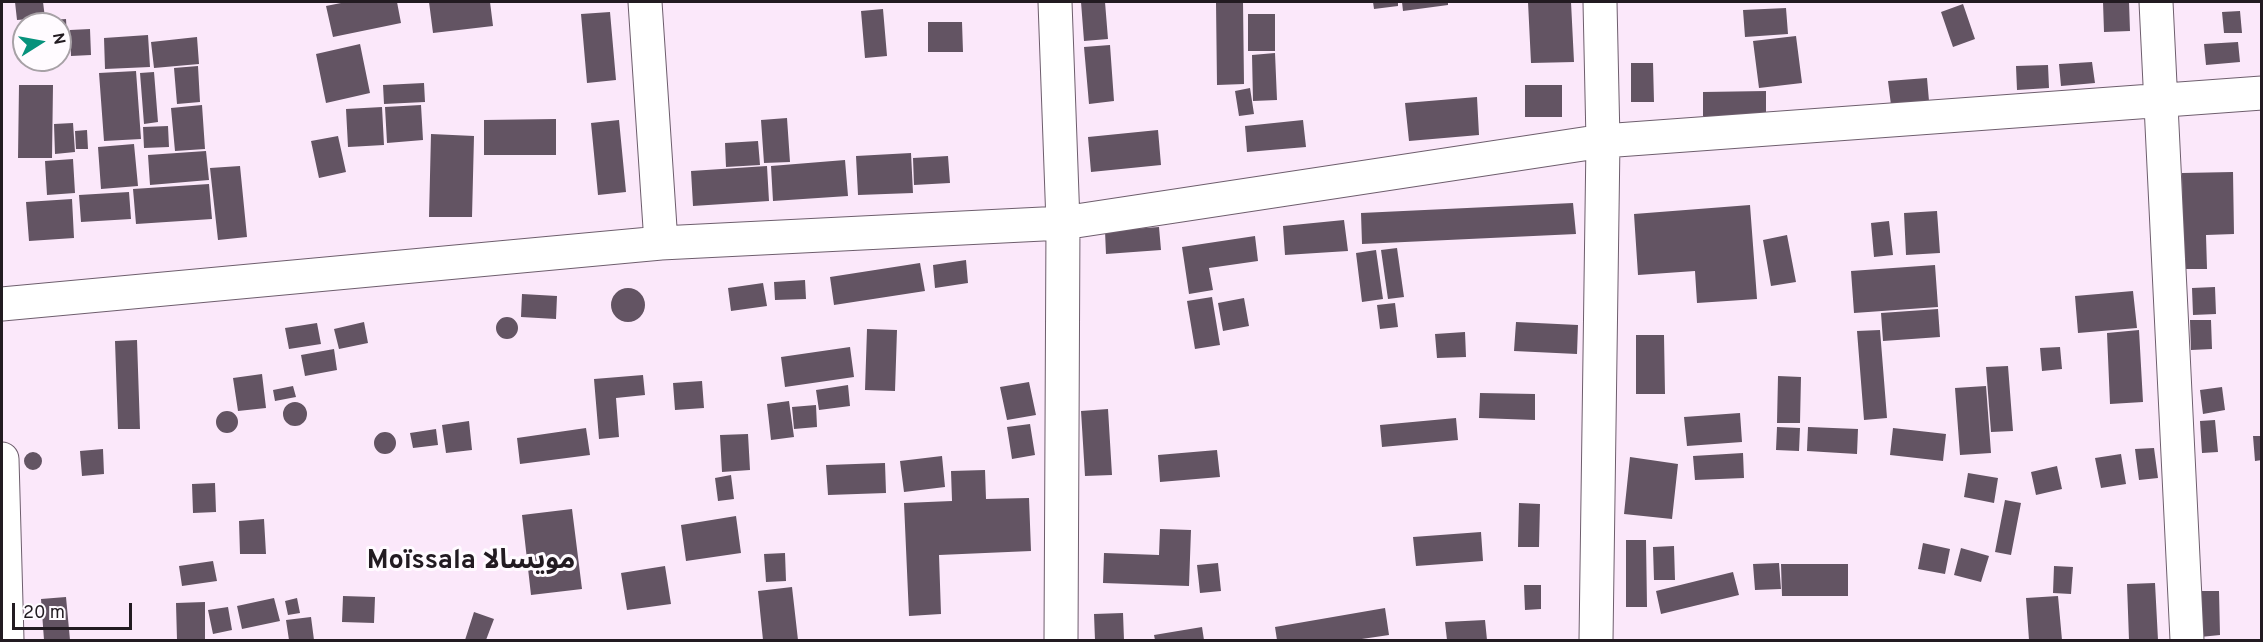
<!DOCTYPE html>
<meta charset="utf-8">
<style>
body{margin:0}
#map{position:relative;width:2263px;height:642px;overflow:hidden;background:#fbe8fa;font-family:Overpass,sans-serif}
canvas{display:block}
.frame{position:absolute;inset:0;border:3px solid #221b21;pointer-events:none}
.north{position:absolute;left:12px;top:12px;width:60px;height:60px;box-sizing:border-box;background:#fffbff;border:2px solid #a7a1a6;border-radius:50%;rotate:79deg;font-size:16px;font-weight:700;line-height:24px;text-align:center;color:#221b21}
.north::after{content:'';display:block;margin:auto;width:21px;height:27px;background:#07927c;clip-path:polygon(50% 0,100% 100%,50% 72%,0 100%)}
.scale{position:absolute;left:12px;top:603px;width:120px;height:27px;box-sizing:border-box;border:3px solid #221b21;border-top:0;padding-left:8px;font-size:18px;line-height:21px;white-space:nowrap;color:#221b21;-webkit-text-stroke:4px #fffbff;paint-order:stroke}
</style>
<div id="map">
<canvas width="2263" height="642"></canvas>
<div class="frame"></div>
<div class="north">N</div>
<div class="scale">20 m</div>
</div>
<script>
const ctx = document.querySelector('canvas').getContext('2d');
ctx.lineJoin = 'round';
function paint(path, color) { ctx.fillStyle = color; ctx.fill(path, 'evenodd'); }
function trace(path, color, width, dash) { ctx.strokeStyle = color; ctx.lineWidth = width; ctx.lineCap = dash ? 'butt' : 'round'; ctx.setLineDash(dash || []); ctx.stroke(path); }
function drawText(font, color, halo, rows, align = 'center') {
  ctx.font = font + ' Overpass,"Noto Sans Arabic",sans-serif'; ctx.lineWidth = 6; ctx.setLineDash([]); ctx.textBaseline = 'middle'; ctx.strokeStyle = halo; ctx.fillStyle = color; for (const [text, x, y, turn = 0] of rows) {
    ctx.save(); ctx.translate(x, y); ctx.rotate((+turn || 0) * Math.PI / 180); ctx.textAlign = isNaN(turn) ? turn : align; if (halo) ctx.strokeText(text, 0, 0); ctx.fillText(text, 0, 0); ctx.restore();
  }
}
paint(new Path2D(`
 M15 2H43L45 18 17 20Z
 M346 2H397L401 23 333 37 326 6Z
 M429 2H490L493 26 433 33Z
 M1081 2H1105L1108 39 1084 41Z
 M1216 2H1243L1244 84 1217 85Z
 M1373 2H1398V6L1374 9Z
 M1402 2H1448V5L1403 11Z
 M1528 2H1571L1574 62 1531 63Z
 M2103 2H2129L2130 31 2104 32Z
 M1963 4 1975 39 1953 47 1941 12Z
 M1786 8 1788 34 1745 37 1743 10Z
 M883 9 887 56 865 58 861 11Z
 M2240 11 2242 33H2224L2222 12Z
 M610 12 616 80 587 83 581 14Z
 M1248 14H1275V51H1248Z
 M66 19 68 54H60V24H36V21Z
 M928 22H962L963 52H928Z
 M90 29 91 55 71 56 70 30Z
 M148 35 150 67 105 69 104 38Z
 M1796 36 1802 83 1759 88 1753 41Z
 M197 37 199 64 154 68 151 42Z
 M2238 42 2240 62 2206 65 2204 44Z
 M360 44 370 93 326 103 316 54Z
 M1110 45 1114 101 1089 104 1084 47Z
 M1275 53 1277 100 1253 101 1252 55Z
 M2092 62 2095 83 2061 86 2059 64Z
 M1631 63H1653L1654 102H1631Z
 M2048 65 2049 88 2017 90 2016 66Z
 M198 66 200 102 177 104 174 68Z
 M136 71 141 139 104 141 99 73Z
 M154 72 158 122 144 124 140 73Z
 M1927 78 1929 101 1891 105 1888 81Z
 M424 83 425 102 384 104 383 85Z
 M19 85H53L52 158H18Z
 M1525 85H1562V117H1525Z
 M1250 88 1254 114 1239 116 1235 91Z
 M1766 91V116H1703V92Z
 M1477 97 1479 135 1409 141 1405 103Z
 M202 105 205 149 175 151 171 108Z
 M421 105 423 140 387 143 385 107Z
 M382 107 384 145 348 147 346 109Z
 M787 118 790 162 764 163 761 120Z
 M556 119V155H484V120Z
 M619 120 626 192 598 195 591 123Z
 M1303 120 1306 147 1247 152 1245 126Z
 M73 123 75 152 55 154 54 124Z
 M168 126 169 147 144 148 143 127Z
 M87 130 88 149H76L75 131Z
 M1158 130 1161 165 1091 172 1088 137Z
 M431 134 474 136 472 217H429Z
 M338 136 346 172 319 178 311 141Z
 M758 141 760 165 726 167 725 143Z
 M134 144 138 186 101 189 98 147Z
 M206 151 209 180 150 185 148 155Z
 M911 153 913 193 858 195 856 156Z
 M948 156 950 183 914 185 913 158Z
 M73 159 75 193 47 195 45 161Z
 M845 160 848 196 773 201 771 166Z
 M240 166 247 237 218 240 210 168Z
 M767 166 769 201 693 206 691 171Z
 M2233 172 2234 234 2206 235 2207 269H2183L2182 173Z
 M209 184 212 219 136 224 133 189Z
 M129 192 131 219 81 222 79 195Z
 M72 199 74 238 29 241 26 202Z
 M1573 203 1576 234 1362 244 1361 213Z
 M1750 205 1757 299 1697 303 1695 271 1638 275 1634 214Z
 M1937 211 1940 253 1906 255 1904 213Z
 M1344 220 1348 251 1285 255 1283 226Z
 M1889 221 1893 255 1874 257 1871 223Z
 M1159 227 1161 250 1106 254 1105 231Z
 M1787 235 1796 282 1771 286 1763 240Z
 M1255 236 1258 261 1209 268 1213 290 1189 294 1182 247Z
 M1397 248 1404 297 1388 299 1381 250Z
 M1376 250 1383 299 1362 302 1356 253Z
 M966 260 968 283 935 288 933 265Z
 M920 263 925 291 834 305 830 277Z
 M1935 265 1938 307 1854 313 1851 271Z
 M805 280 806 299 775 300 774 282Z
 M763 283 767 306 731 311 728 288Z
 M2215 287 2216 314 2193 315 2192 288Z
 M611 305a17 17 0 1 1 34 0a17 17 0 1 1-34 0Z
 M2133 291 2137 328 2078 333 2075 296Z
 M522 294 557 296 556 319 521 317Z
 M1212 297 1220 345 1195 349 1187 301Z
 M1244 298 1249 326 1223 331 1218 303Z
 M1395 303 1398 327 1380 329 1377 305Z
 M1938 309 1940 337 1883 341 1881 313Z
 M496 328a11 11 0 1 1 22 0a11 11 0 1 1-22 0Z
 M2190 320H2211L2212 349 2191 350Z
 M364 322 368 343 339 349 334 329Z
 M1516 322 1578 325 1577 354 1514 351Z
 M317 323 321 344 289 349 285 328Z
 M867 329 897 330 895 391 865 390Z
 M1880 330 1887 418 1864 420 1857 331Z
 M2139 330 2143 402 2110 404 2107 333Z
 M1465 332 1466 357 1437 358 1435 334Z
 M1636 335H1664L1665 394H1636Z
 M137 340 140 429H118L115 341Z
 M850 347 854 377 785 387 781 357Z
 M2060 347 2062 369 2042 371 2040 348Z
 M334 349 337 370 305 376 301 355Z
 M2008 366 2013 431 1991 432 1986 367Z
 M262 374 266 408 238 411 233 378Z
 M643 375 645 395 616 398 619 437 599 439 594 379Z
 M1778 376 1801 377 1800 423H1777Z
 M702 381 704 408 675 410 673 383Z
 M1029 382 1036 415 1007 420 1000 387Z
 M848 385 850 406 819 410 816 390Z
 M293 386 296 397 275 401 273 390Z
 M1986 386 1991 453 1960 455 1955 388Z
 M2222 387 2225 410 2203 414 2200 390Z
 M1480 393 1535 394V420L1479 418Z
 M789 401 794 437 771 440 767 404Z
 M283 414a12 12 0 1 1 24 0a12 12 0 1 1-24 0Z
 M816 405 817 427 794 429 792 407Z
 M1108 409 1112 475 1085 476 1081 411Z
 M216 422a11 11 0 1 1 22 0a11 11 0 1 1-22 0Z
 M1740 413 1742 442 1687 446 1684 417Z
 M1456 418 1458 440 1382 447 1380 425Z
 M2215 420 2218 452 2202 453 2200 421Z
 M469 421 472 450 446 453 442 425Z
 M1030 424 1035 455 1012 459 1007 427Z
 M1777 427 1800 428 1799 451 1776 450Z
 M1808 427 1858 429 1857 454 1807 451Z
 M586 428 590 455 520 464 517 438Z
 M1893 428 1946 434 1943 461 1890 455Z
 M436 429 438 445 413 448 410 433Z
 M374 443a11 11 0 1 1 22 0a11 11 0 1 1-22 0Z
 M748 434 750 470 722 472 720 435Z
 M2253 436H2262V460L2255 461Z
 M2154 448 2158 478 2139 480 2135 449Z
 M103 449 104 474 82 476 80 451Z
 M1217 450 1220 477 1160 482 1158 455Z
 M24 461a9 9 0 1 1 18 0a9 9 0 1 1-18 0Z
 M1743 453 1744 478 1695 480 1693 456Z
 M2121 454 2126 484 2101 488 2095 458Z
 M942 456 945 487 904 492 900 461Z
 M1630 457 1678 464 1672 519 1624 514Z
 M885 463 886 493 828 495 826 465Z
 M2057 466 2062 489 2036 495 2031 472Z
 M985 470 986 499 1029 498 1031 551 939 555 941 614 909 616 904 503 952 501 951 471Z
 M1968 473 1998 478 1994 503 1964 497Z
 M731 475 734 499 718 501 715 478Z
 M215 483 216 512 193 513 192 484Z
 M2005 500 2021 503 2011 555 1995 552Z
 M1519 503 1540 504 1539 547H1518Z
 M572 509 582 589 531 595 522 515Z
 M736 516 741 553 686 561 681 525Z
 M264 519 266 554H240L239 521Z
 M1160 529 1191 530 1189 586 1103 583 1104 553 1159 555Z
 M1481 532 1483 561 1416 566 1413 537Z
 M1626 540H1646L1647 607H1626Z
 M1923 543 1950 549 1945 574 1918 569Z
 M1674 546 1675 580H1654L1653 547Z
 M1961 548 1989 556 1981 582 1954 575Z
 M785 553 786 581 766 582 764 554Z
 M213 561 217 581 182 586 179 566Z
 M1218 563 1221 591 1200 593 1197 565Z
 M1779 563 1781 589 1755 590 1753 564Z
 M1781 564H1848V596H1782Z
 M665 566 671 604 627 610 621 573Z
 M2054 566 2073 567 2071 594 2053 593Z
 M1733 572 1739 595 1661 614 1656 591Z
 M2155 583 2158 640H2129L2127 584Z
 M1524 585H1541V609L1525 610Z
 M792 587 798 640H763L758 591Z
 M2199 591H2219L2220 635 2200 637Z
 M343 596 375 597 374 623 342 622Z
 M2058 596 2062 640H2029L2026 598Z
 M66 597 70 640H44L41 599Z
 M274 598 280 621 242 629 237 606Z
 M297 598 300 613 288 615 285 601Z
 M205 602V640H177L176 603Z
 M228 607 232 630 213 634 208 610Z
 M1385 608 1389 635 1355 640H1277L1275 627Z
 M474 612 494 619 486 640H465Z
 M1123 613 1124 640H1095L1094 614Z
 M311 617 314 640H289L286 620Z
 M1485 620 1487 640H1447L1445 622Z
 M1202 627 1204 640H1155L1154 635Z`), '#635463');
const minor = new Path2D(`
 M645 2 661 243
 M1055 2 1063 223 1061 640
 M2156 2 2187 640
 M2 304 661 243 1063 223 1603 141 2262 93
 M2 459 7 640
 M1596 640 1603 141 1600 2`);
trace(minor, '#6e5e6d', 35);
trace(minor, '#fff', 33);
drawText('bold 27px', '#221b21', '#fffbff', [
 ["Moïssala مويسالا",471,563]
]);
</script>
